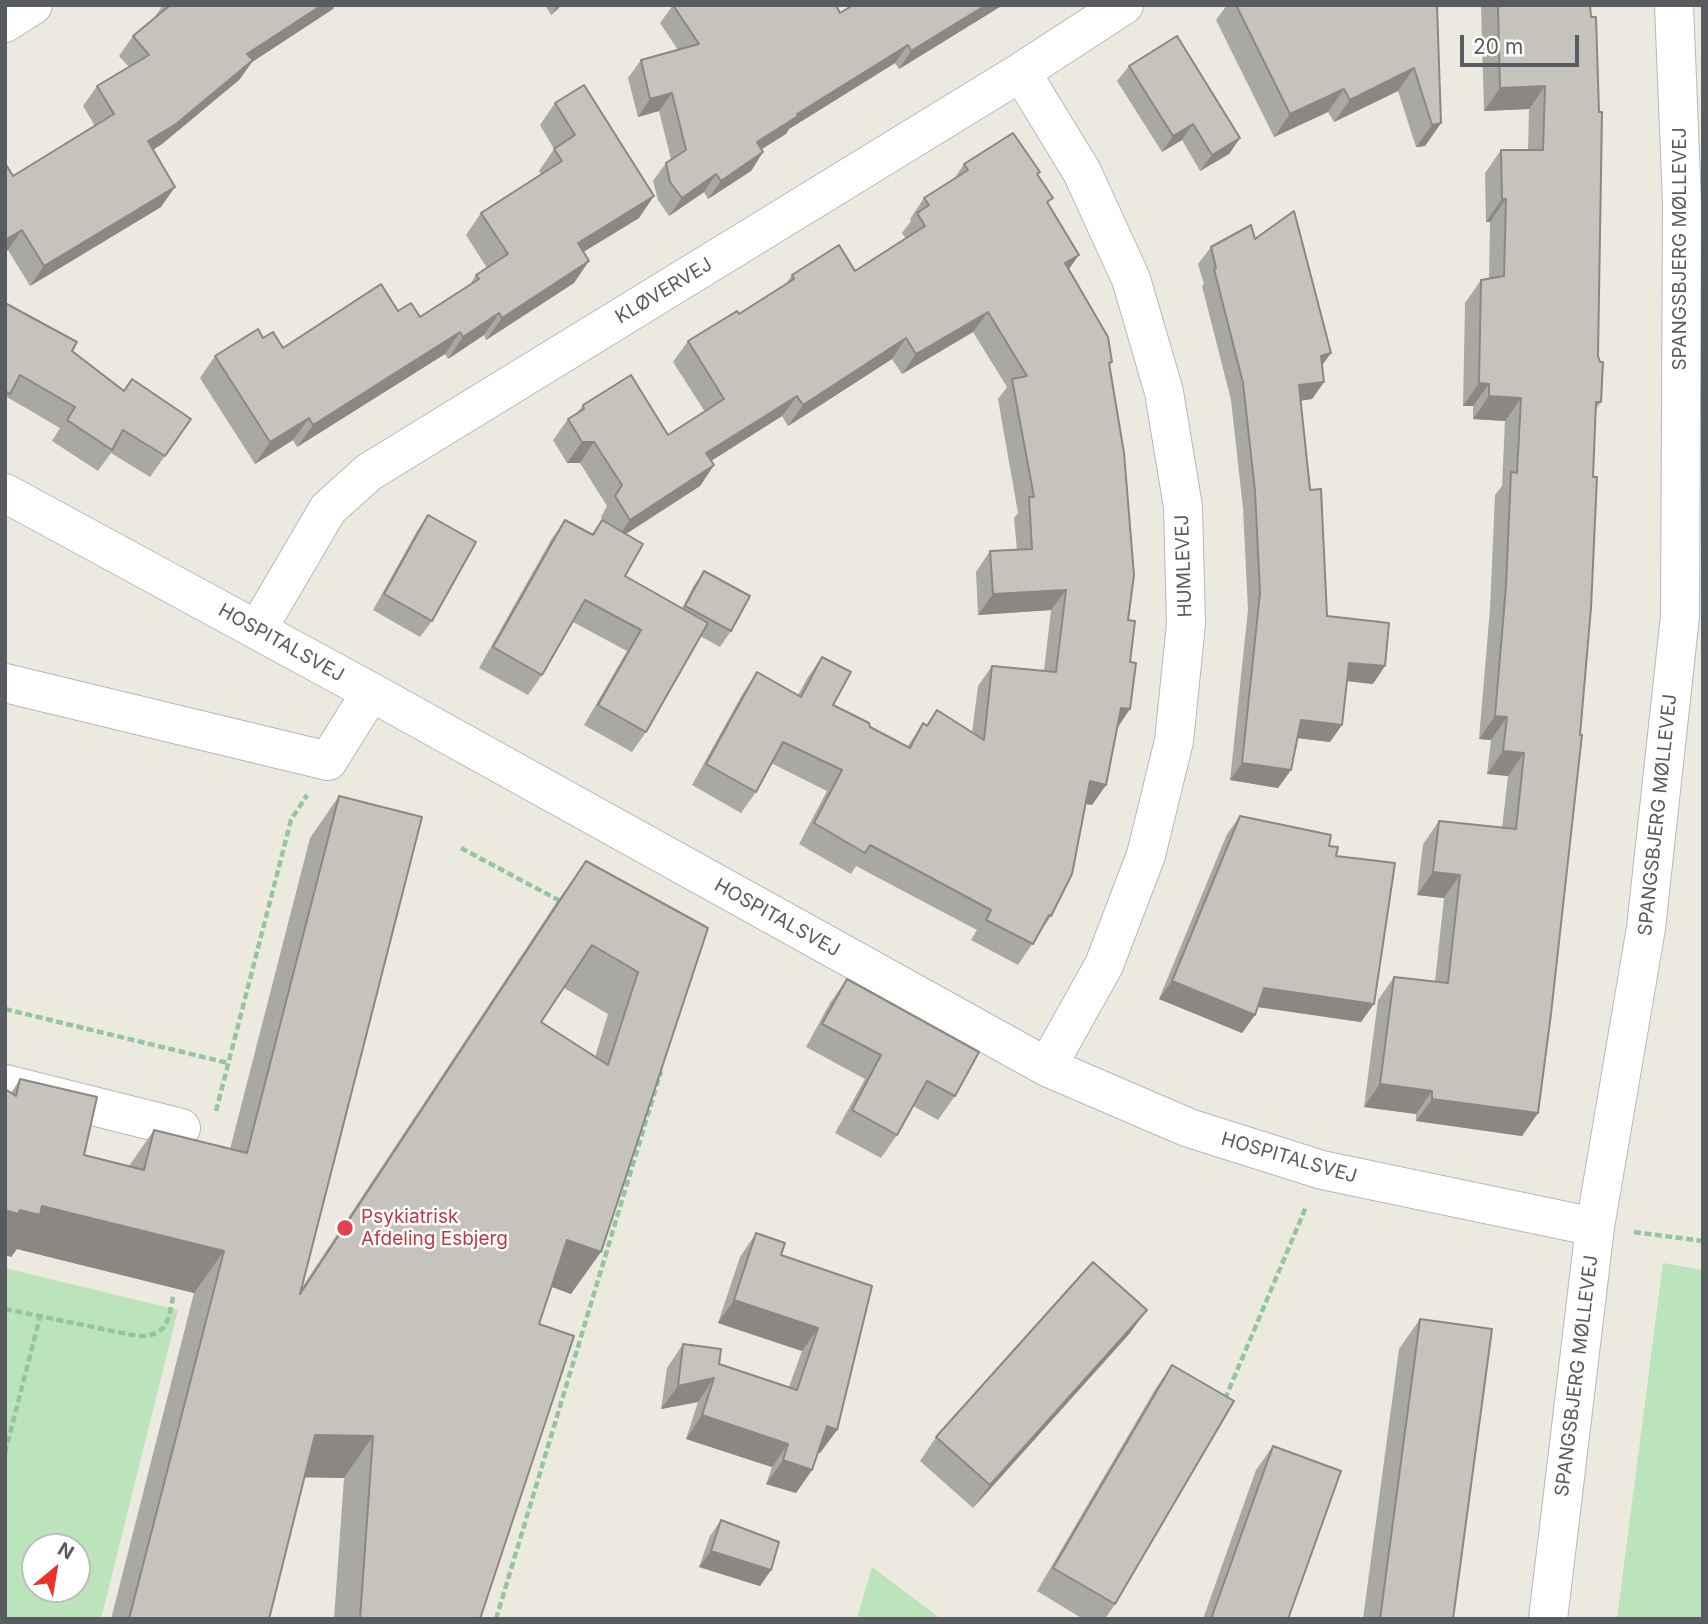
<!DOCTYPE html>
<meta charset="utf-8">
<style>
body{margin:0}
#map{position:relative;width:1708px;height:1624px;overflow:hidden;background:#ece9df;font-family:Inter,sans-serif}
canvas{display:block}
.frame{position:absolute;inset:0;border:7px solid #585c61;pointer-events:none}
.north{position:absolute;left:21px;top:1533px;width:70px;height:70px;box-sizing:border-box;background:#fff;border:2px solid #bcbec0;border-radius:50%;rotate:30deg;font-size:19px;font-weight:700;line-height:28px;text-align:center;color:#585c61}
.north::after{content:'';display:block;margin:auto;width:24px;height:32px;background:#ea3327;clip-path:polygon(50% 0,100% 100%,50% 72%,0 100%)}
.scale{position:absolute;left:1460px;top:35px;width:119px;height:32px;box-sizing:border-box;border:4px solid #585c61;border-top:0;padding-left:9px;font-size:21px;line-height:24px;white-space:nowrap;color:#585c61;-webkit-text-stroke:5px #fff;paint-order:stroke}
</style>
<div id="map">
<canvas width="1708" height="1624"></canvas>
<div class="frame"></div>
<div class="north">N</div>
<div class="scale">20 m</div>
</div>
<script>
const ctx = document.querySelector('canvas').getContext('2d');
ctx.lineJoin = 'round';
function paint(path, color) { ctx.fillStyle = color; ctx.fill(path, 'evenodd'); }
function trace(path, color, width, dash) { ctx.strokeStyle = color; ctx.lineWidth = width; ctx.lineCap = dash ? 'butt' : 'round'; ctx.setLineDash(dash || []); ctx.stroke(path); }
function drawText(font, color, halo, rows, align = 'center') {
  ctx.font = font + ' Inter,sans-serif'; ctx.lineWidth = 5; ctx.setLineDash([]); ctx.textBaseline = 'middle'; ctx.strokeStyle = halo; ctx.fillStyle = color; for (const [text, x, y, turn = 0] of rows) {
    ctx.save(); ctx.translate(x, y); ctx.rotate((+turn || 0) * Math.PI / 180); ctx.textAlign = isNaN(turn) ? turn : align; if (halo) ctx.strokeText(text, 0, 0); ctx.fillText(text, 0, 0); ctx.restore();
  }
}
paint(new Path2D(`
 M1663 1263 1703 1270V1619H1617Z
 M5 1268 178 1310 101 1619H5ZM35 1547H77V1589H35Z
 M872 1567 941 1619H857Z`), '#bbe4ba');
const minor = new Path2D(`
 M5 23 33 5
 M1021 72 1082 172 1131 279 1164 392 1183 507 1186 624 1174 741 1146 855 1104 965 1047 1067
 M5 493 371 692 1047 1067 1189 1128 1322 1170 1595 1227
 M257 630 328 509 369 472 1021 72 1124 5
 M5 683 328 761 371 692
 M5 1084 181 1128
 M1548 1619 1595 1227 1646 928 1680 616 1682 203 1674 5`);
trace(minor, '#b5b8bd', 40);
trace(new Path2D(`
 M461 848 562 902
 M5 1009 228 1063
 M216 1111 291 820 307 795
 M1634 1232 1703 1241
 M5 1309 137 1336C169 1337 168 1319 174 1293
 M1225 1399 1306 1207
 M5 1453 40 1317
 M496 1619 661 1071`), '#94c5a1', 4.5, [7, 3.5]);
trace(minor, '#fff', 38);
paint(new Path2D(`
 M163 5H335L333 9 252 62 239 80 162 144 153 150 161 207 30 286 8 250 5 252V163L13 176 95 126 83 106 97 86 129 67 119 56 133 36 154 18Z
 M545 5H562L551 15Z
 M673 5 840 13 1003 5 899 69 895 63 789 129 786 134 762 149 763 152 751 171 708 199 704 192 669 216 658 200 653 181 666 163 671 159 659 111 638 117 628 78 641 60 678 50 660 23Z
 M1227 5H1437L1441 123 1425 146 1416 147 1398 91 1334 122 1328 112 1274 137 1216 20Z
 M1481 5H1590L1598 356 1601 402 1596 409 1538 1113 1522 1136 1416 1121V1114L1364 1107 1378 1000 1394 977 1435 982 1444 898 1417 895 1423 844 1439 821 1502 828 1508 776 1487 774 1491 740 1479 739 1490 609 1495 495 1502 486 1505 421 1473 419V406H1463L1465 303 1481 280 1489 279 1490 222H1486L1485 173 1501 150H1528L1529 109 1484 111Z
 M1129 66 1240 138 1229 154 1200 171 1182 140 1162 152 1117 81Z
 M555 103 639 218 583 252 574 283 486 340 484 335 448 359 445 354 297 447 293 440 255 464 200 378 215 356 263 338 283 348 398 311 420 317 469 286 476 275 487 268 466 235 481 213 541 174 539 171 554 149 540 125Z
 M964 164 1038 176 1049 204 1068 270 1112 362 1109 366 1128 620 1117 727 1106 785 1092 805 1086 804 1051 916 1018 965 971 940 977 930 856 866 851 874 799 844 827 791 771 763 756 792 741 813 692 785 743 693 757 672 798 695 808 677 822 657 833 705 907 747 923 723 927 725 937 710 972 733 978 686 992 666 1044 671 1051 610 978 615 976 572 990 551 1017 550 1014 518 1018 513 998 399 1007 387 973 332 902 374 892 359 788 426 782 416 711 461 714 465 700 486 626 534 625 576 682 608 693 587 704 571 731 631 720 647 700 636 646 732 632 752 584 725 627 651 573 622 542 675 528 695 479 668 551 540 565 520 592 534 602 520 603 521 601 517 607 506 580 463H567L553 440 568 419 577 413 583 405 668 435 705 412 673 362 688 341 739 314 786 284 792 275 855 271 906 239 902 233 911 221 910 219 924 198 954 179Z
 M1255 239 1331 353 1322 365 1324 382 1312 399 1300 401 1327 616 1373 684 1347 681 1330 742 1297 738 1291 770 1278 788 1230 780 1248 610 1243 508 1231 400 1202 286 1204 284 1198 264 1211 247Z
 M5 303 124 390 191 419 150 477 111 453 98 471 52 441 60 428 7 397 5 400Z
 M428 515 432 621 420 637 373 610 417 531Z
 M339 796 301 1289 556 903 586 861 708 928 571 1294 552 1287 539 1324 480 1619H334L344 1478 304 1477 269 1619H111L194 1293 17 1249 11 1257V1093L20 1079 84 1155 129 1166 154 1130 230 1149 310 838ZM564 988 608 1014 595 1057 541 1022Z
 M1240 816 1329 846 1336 856 1361 1022 1257 1007 1255 1015 1242 1033 1159 999 1227 834Z
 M847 979 955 1096 938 1120 913 1106 897 1135 881 1158 835 1133 865 1079 806 1047 830 1003Z
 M756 1233 781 1255 872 1286 837 1430 820 1453H818L812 1470 796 1493 766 1484 772 1467 686 1439 698 1402 661 1409 667 1368 683 1344 719 1364 789 1387 802 1351 718 1323 740 1257Z
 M1420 1319 1453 1619H1363L1399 1349Z
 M1130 1333 973 1508 920 1461 936 1437Z
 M1172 1365 1115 1604 1105 1619H1083L1037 1591 1156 1388Z
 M1273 1446 1288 1619H1203L1256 1470Z
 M721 1520 771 1570 760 1586 699 1567 710 1536Z`), '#aaa8a2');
paint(new Path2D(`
 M322 5H335L333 9 252 62 239 80 162 144 134 161 148 141 247 54Z
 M558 5H562L551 15Z
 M986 5H1003L899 69 911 51Z
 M908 45 895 63 789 129 786 134 744 160 757 142 797 114Z
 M1414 68 1398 91 1334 122 1350 100Z
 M1545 86 1529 109 1484 111 1500 88Z
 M1344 89 1328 112 1274 137 1290 114Z
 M672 93 659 111 638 117 650 99Z
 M1441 123 1425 146 1416 147 1432 125Z
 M1193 124 1182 140 1162 152 1173 136Z
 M1240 138 1229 154 1200 171 1212 155Z
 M763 152 751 171 708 199 721 181Z
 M716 174 704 192 669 216 682 198Z
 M175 187 161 207 30 286 44 266Z
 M654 196 639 218 562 265 578 243Z
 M1502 199H1506L1490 222H1486Z
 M22 230 8 250 5 252V240Z
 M1079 255 1064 276 1065 263Z
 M589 261 574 283 486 340 502 318Z
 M988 312 973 332 902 374 916 354Z
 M499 313 484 335 448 359 463 337Z
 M460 332 445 354 297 447 313 425Z
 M906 338 892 359 788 426 803 405Z
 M1331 353 1318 371 1321 356Z
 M1324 382 1312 399 1287 402 1299 385Z
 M1479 383 1489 384 1473 406H1463Z
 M797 396 782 416 692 473 706 453Z
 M1489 396 1521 398 1505 421 1473 419Z
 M309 418 293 440 255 464 270 442Z
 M582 442H594L580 463H567Z
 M714 465 700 486 615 541 630 520Z
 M1066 590 1051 610 978 615 993 594Z
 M1349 663 1385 666 1373 684 1337 680Z
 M1121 708 1130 709 1116 730Z
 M1495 716 1507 717 1491 740 1479 739Z
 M1301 720 1342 725 1330 742 1289 737Z
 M1503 751 1524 753 1508 776 1487 774Z
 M1242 763 1291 770 1278 788 1230 780Z
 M1090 781 1106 785 1092 805 1075 802Z
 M1433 872 1460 875 1444 898 1417 895Z
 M1172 981 1255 1015 1242 1033 1159 999Z
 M1264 988 1374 1004 1361 1022 1251 1006Z
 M1380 1084 1432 1091 1416 1114 1364 1107Z
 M1432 1099 1538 1113 1522 1136 1416 1121Z
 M42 1206 224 1251 194 1293 17 1249 11 1257 5 1255V1210H20Z
 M567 1240 601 1252 571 1294 538 1282Z
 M734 1300 818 1328 802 1351 718 1323Z
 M1147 1310 1130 1333 973 1508 990 1485Z
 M714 1378 698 1402 661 1409 678 1386Z
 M702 1415 788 1444 772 1467 686 1439Z
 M827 1426 837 1430 820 1453 810 1450Z
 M315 1435 373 1436 344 1478 286 1477Z
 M783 1460 812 1470 796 1493 766 1484Z
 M711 1551 771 1570 760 1586 699 1567Z`), '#8b8884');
const building = new Path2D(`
 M168 5H322L247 54 253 60 176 124 148 141 175 187 44 266 22 230 5 240V163L13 176 114 114 97 86 149 55 133 36 168 7Z
 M673 5H836L840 13 853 5H986L911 51 908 45 797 114 798 116 757 142 763 152 721 181 716 174 682 198 670 182 666 163 686 150 672 93 650 99 641 60 699 44Z
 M1236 5H1437L1441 123 1432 125 1414 68 1350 100 1344 89 1290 114Z
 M1498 5H1590L1591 17H1596L1599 112H1602L1598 356 1600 362H1603L1601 402H1596L1593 477H1597L1591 608 1580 735H1582L1551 1014 1538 1113 1432 1099V1091L1380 1084 1394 977 1448 983 1460 875 1433 872 1439 821 1516 829 1524 753 1503 751 1507 717 1495 716 1506 586 1511 472 1517 473 1521 398 1489 396V384L1479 383 1481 280 1504 276 1506 199H1502L1501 150H1543L1545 86 1500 88Z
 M1177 36 1240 138 1212 155 1193 124 1173 136 1129 66Z
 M584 85 654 196 578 243 589 261 502 318 499 313 463 337 460 332 313 425 309 418 270 442 215 356 258 329 263 338 273 332 283 348 381 284 398 311 411 303 420 317 479 279 476 275 508 254 481 213 562 161 554 149 575 135 555 103Z
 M1013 133 1040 172 1037 174 1053 198 1047 202 1079 255 1065 263 1108 337 1112 362 1109 363 1124 453 1134 575 1128 620 1135 621 1130 662 1136 663 1130 709 1121 708 1106 785 1090 781 1072 874 1051 916 1049 915 1033 944 986 920 991 910 870 845 865 853 814 823 842 770 783 742 756 792 706 764 757 672 801 697 822 657 851 672 833 705 869 723 870 727 910 748 923 723 927 726 937 710 984 740 992 666 1056 672 1066 590 993 594 990 551 1032 549 1029 497H1034L1012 379 1027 376 988 312 916 354 906 338 803 405 797 396 706 453 714 465 630 520 615 496 622 485 594 442H582L568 419 584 409 583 405 631 375 668 435 724 399 688 341 737 311 739 314 794 279 792 275 839 245 855 271 925 226 917 213 929 205 924 198 968 170 964 164Z
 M1294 211 1331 353 1321 356 1324 382 1299 385 1310 490 1321 489 1327 616 1389 623 1385 666 1349 663 1342 725 1301 720 1291 770 1242 763 1260 593 1255 491 1243 383 1214 269 1216 268 1211 247 1251 225 1255 239Z
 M5 303 77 342 72 351 124 391 132 379 191 419 165 456 123 430 112 450 67 420 75 407 20 375 10 394 5 391Z
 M428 515 476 542 432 621 384 594Z
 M565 520 593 535 602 520 643 544 625 576 708 623 646 732 598 705 641 630 585 600 542 675 493 647Z
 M704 571 750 596 731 631 685 606Z
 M339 796 422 817 300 1294 586 861 708 928 601 1252 567 1240 539 1324 574 1336 480 1619H360L373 1436 315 1435 269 1619H129L224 1251 42 1206 40 1215 20 1210 18 1214 5 1210V1089L16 1096 20 1079 97 1097 84 1155 144 1170 154 1130 247 1153ZM592 945 638 972 608 1065 541 1022Z
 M1240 816 1331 835 1329 846 1338 847 1336 856 1395 863 1374 1004 1264 988 1255 1015 1172 981Z
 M847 979 979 1052 955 1096 927 1081 897 1135 852 1110 881 1055 822 1024Z
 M756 1233 785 1243 781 1255 872 1286 837 1430 827 1426 812 1470 783 1460 788 1444 702 1415 714 1378 678 1386 683 1344 721 1349 719 1364 797 1390 818 1328 734 1300Z
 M1093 1262 1147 1310 990 1485 936 1437Z
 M1420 1319 1492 1329 1453 1619H1380Z
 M1172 1365 1234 1401 1115 1604 1053 1568Z
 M1273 1446 1341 1471 1288 1619H1211Z
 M721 1520 779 1542 771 1570 711 1551Z`);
paint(building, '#c6c3bc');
trace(building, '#8b8884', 2);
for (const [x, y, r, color] of [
 [345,1228,9,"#e0444e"]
]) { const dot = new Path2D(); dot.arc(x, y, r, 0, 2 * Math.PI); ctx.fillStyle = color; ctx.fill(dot); trace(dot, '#fff', 2.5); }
drawText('19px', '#585c61', '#fff', [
 ["SPANGSBJERG MØLLEVEJ",1680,249,-90],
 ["KLØVERVEJ",664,291,-31],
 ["HUMLEVEJ",1184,566,-92],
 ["HOSPITALSVEJ",281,643,29],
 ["SPANGSBJERG MØLLEVEJ",1658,815,-84],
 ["HOSPITALSVEJ",777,918,29],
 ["HOSPITALSVEJ",1289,1158,16],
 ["SPANGSBJERG MØLLEVEJ",1577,1376,-83]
]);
drawText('19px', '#be3a42', '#fff', [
 ["Psykiatrisk",361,1217],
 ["Afdeling Esbjerg",361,1239]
], 'left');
</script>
